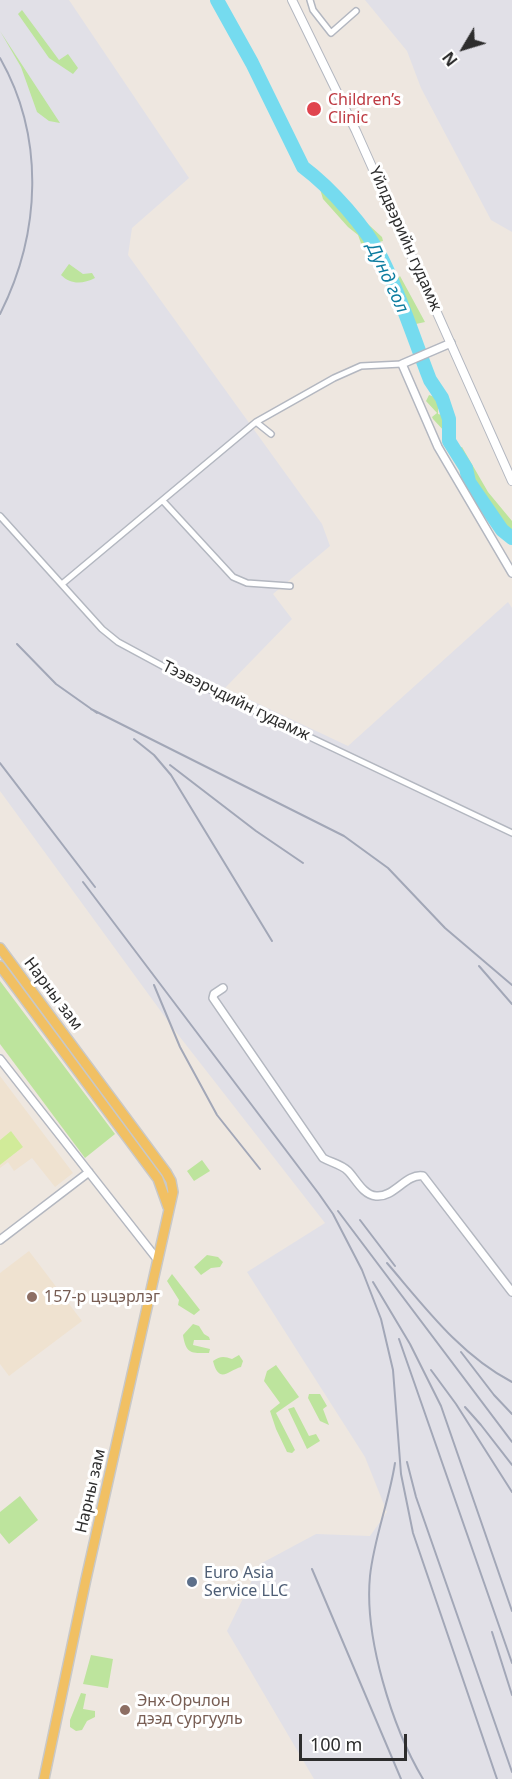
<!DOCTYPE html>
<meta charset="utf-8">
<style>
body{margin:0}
#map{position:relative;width:512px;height:1779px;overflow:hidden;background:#eee7e0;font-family:"Noto Sans",sans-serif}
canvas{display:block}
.north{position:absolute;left:434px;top:18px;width:60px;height:60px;-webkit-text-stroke:4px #fff;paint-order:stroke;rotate:232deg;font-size:16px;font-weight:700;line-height:24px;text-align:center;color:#2d2d2d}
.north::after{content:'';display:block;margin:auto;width:21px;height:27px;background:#2d2d2d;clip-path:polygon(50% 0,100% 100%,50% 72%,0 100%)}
.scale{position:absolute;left:299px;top:1734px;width:108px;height:27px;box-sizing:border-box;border:3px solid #2d2d2d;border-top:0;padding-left:8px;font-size:18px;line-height:21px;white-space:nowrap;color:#2d2d2d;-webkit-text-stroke:4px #fff;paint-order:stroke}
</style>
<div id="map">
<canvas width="512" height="1779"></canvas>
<div class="north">N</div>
<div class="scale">100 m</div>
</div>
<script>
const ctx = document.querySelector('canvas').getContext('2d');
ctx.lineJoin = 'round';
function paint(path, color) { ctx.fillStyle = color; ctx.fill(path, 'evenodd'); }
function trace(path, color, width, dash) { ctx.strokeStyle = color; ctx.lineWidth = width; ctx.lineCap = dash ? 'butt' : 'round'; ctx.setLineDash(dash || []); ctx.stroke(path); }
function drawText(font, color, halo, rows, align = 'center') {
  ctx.font = font + ' "Noto Sans",sans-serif'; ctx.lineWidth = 6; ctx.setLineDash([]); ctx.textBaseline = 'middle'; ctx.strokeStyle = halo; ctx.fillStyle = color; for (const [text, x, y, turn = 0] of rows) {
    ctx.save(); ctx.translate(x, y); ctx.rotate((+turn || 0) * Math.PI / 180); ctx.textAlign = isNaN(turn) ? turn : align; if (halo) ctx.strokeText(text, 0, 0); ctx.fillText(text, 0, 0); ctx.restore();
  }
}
paint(new Path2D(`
 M0 0H69L189 178 132 228 128 255 322 524 330 546 273 594 292 619 225 688 348 746 508 602 512 608V1779H314L227 1631 260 1564 316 1534 370 1536 387 1512 365 1457 247 1272 325 1223 176 1032 0 791Z
 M365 0H512V232L491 220 421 88 407 51Z`), '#e1e0e7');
paint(new Path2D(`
 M0 1076 73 1173 55 1187 32 1158 14 1171 8 1162 0 1168V1165L23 1147 11 1131 0 1140Z
 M29 1251 82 1321 9 1376 0 1364V1273Z`), '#efe2d0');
paint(new Path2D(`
 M22 10 59 60 68 54 78 68 73 74 49 58 18 14Z
 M0 31 60 123 49 121 37 112 21 67Z
 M323 188 350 218 372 248 362 246 358 235 348 227 323 199 320 189Z
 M332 191 382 237 383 241 379 242 363 227Z
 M69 264 83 274 92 273 95 278C83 284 71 285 61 275Z
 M400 276 425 322 416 324 394 282Z
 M429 395 435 397 438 402V414L442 415 445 420V432L433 419 432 417 437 413 426 401Z
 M462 447 488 492 512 521V529L508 532 475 487 458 448Z
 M0 981 115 1134 85 1158 0 1044Z
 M202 1160 210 1171 194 1181 187 1171Z
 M207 1255 218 1257 223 1262 220 1267 211 1268 201 1275 194 1267Z
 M172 1274 200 1310 194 1315 178 1305 179 1300 167 1281Z
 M193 1324 199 1326 204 1334 209 1337 210 1340H194L193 1345 210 1349 209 1353C192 1353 186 1355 183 1335Z
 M239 1355 243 1361 241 1367C229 1370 219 1385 213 1361 220 1356 224 1356 232 1359Z
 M276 1365 299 1397 276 1413 295 1450 292 1453 287 1452 276 1429 270 1411 280 1403 264 1381 267 1371Z
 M309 1394H320L327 1406 323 1409 329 1425 320 1421 308 1398Z
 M294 1407 309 1436 316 1434 320 1441 307 1449 288 1409Z
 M20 1496 38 1520 9 1544 0 1533V1512Z
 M91 1655 113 1659 108 1688 83 1684Z
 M81 1693 86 1694 83 1709 95 1711V1717L87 1721 82 1730 76 1731 70 1727V1720Z`), '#bde49d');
paint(new Path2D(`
 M11 1131 23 1147 0 1165V1140Z`), '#d1eb99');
trace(new Path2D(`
 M217 0 252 63 303 167C331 188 366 227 382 259 401 297 414 339 430 380L442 398 449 419V441L466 468 469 482 502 530 512 538`), '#75dbef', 14);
const minor = new Path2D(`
 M310 0 313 10 331 33 356 11
 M256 422 271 434
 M163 501 233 577 247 583 290 586
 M0 516 102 629 118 642 181 676 512 833
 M62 584 256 422 334 378 361 366 402 364`);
const tertiary = new Path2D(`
 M451 343 402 364 438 447 512 573
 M223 988 214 994 213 998 323 1158C332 1163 341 1164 348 1171 356 1179 363 1195 376 1196 394 1198 406 1173 423 1176L512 1292
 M0 1059 157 1259
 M0 1240 89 1172`);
const secondary = new Path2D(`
 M292 0 356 131 512 481`);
const primary = new Path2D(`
 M0 948 166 1172 171 1181 173 1192 86 1579 44 1779
 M0 966 158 1179 168 1207`);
trace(minor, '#b3b7c0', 8);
trace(tertiary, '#b3b7c0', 10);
trace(secondary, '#b3b7c0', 10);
trace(primary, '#c8c8c8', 12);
trace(minor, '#fff', 5);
trace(tertiary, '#fff', 7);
trace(secondary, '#fff', 8);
trace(primary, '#f1c063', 9);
trace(new Path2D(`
 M0 58C45 137 41 233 0 314
 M17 644 56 684 97 713
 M91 709 344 836 388 868 445 928 512 985
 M134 739 154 755 171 775 272 941
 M0 763 95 887
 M170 765 256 831 303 863
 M83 882 319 1194 333 1214 362 1270 381 1319 393 1370 401 1474 413 1533 497 1779
 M479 966 512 1004
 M154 985 180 1047 217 1115 260 1169
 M338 1211 512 1442
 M360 1220 395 1266
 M387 1263C424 1306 460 1355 512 1382
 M373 1282 410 1344 441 1406 512 1611
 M399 1339 512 1663
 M461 1352 494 1395 512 1414
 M431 1370 456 1404 512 1492
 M465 1407 481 1425 512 1465
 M407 1462 416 1497 512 1772
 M395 1463C389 1502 374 1538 370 1576 364 1637 392 1727 423 1779
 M312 1569 401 1779
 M492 1632 512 1695`), '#a2a7b7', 2);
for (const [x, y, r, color] of [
 [314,109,8,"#e0444e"],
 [32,1297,6,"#8d6e63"],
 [192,1582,6,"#5c6f8a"],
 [125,1710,6,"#8d6e63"]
]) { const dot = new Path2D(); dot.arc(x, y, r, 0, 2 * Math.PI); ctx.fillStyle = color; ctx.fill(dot); trace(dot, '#fff', 2); }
drawText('16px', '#be3a42', '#fff', [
 ["Children’s",328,100],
 ["Clinic",328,118]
], 'left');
drawText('16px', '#2d2d2d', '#fff', [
 ["Yйлдвэрийн гудамж",405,239,66],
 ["Тээвэрчдийн гудамж",236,701,26],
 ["Нарны зам",53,994,53],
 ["Нарны зам",91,1491,-77]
]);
drawText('16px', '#785e54', '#fff', [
 ["157-р цэцэрлэг",44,1297],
 ["Энх-Орчлон",137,1701],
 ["дээд сургууль",137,1719]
], 'left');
drawText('16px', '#4e5e75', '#fff', [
 ["Euro Asia",204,1573],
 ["Service LLC",204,1591]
], 'left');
drawText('italic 18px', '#0e7da0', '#fff', [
 ["Дунд гол",387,278,65]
]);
</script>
